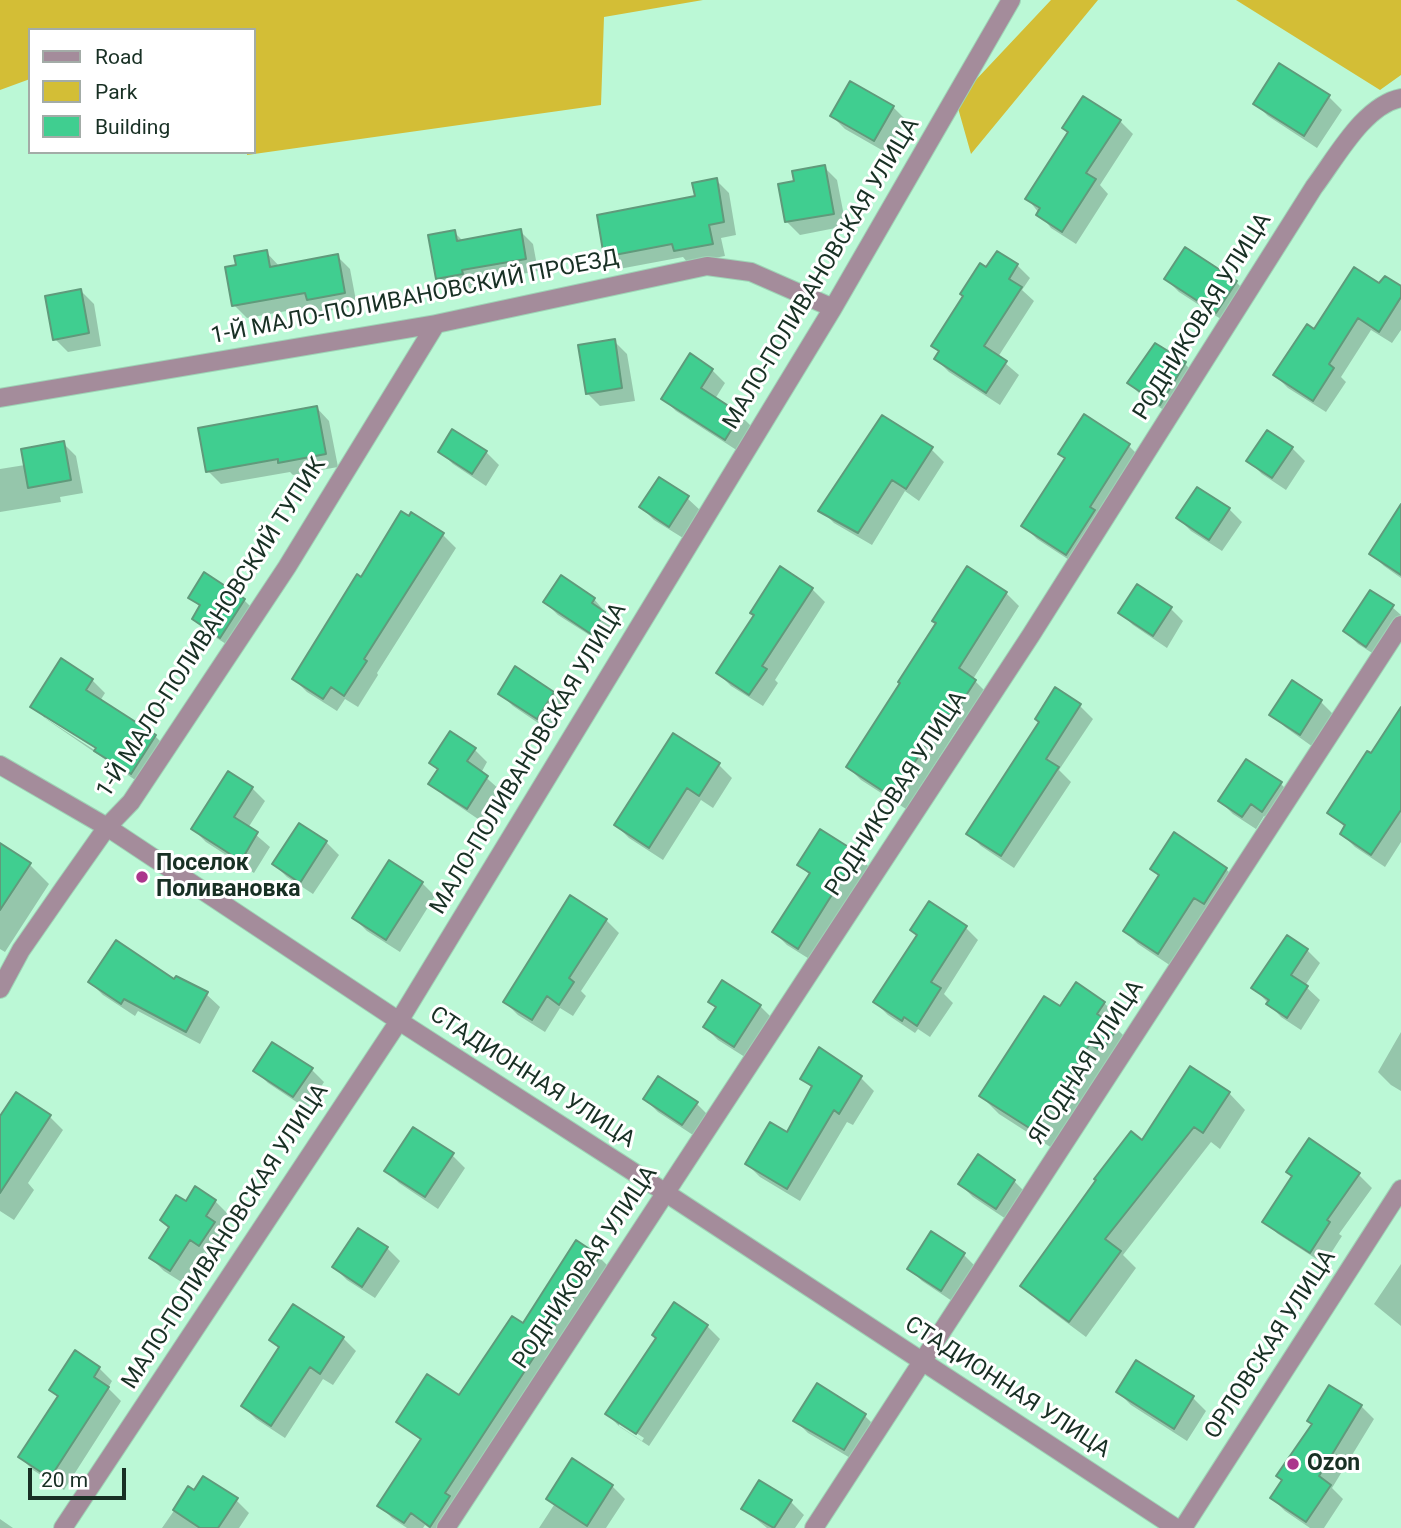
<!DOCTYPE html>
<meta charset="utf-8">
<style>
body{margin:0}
#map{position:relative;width:1401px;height:1528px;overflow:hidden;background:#bbf8d6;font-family:Roboto,sans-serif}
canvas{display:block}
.legend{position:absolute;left:28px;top:28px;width:228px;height:126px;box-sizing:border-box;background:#fff;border:2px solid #a3aca7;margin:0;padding:9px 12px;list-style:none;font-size:21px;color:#183024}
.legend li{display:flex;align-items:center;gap:14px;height:35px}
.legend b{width:35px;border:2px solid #a3aca7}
.scale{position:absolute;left:28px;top:1468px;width:98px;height:32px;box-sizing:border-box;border:4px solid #183024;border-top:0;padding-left:9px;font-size:21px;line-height:24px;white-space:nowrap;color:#183024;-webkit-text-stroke:5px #fff;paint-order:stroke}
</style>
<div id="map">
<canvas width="1401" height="1528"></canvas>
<ul class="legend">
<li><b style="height:9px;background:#a48c9b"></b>Road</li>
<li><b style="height:19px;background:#d3be36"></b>Park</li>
<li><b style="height:19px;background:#40ce90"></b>Building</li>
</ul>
<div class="scale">20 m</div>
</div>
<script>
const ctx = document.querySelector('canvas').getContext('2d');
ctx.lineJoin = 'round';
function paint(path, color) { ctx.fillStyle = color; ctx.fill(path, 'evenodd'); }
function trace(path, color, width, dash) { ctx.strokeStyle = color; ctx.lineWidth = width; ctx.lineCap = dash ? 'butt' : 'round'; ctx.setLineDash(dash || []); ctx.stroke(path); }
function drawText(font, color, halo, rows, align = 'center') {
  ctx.font = font + ' Roboto,sans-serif'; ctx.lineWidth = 6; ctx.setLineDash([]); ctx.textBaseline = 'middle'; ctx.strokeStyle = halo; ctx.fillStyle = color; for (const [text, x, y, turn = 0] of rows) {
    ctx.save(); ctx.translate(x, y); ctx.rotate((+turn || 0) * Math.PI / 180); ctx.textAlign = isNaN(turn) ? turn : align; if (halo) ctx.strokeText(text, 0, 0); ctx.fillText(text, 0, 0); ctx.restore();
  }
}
paint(new Path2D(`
 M0 0H703L604 17 601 105 247 155V152H254V30H30V79L0 90Z
 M1051 0H1098L971 154 956 101Z
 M1236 0H1401V75L1380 90Z`), '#d3be36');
paint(new Path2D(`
 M1329 97 1342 110 1317 148 1268 116 1255 103Z
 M893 107 906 120 887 153 845 129 832 116Z
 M1120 121 1133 134 1100 185 1108 194 1076 244 1051 228 1027 198Z
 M824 167 837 180 846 226 800 235 787 222 796 182Z
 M716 180 729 193 736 235 721 238 725 256 688 263 683 257 619 269 606 256 697 198Z
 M520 231 533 244 538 271 474 283 475 287 451 291 438 278 454 232 463 241Z
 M266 252 280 267 337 256 350 269 357 306 321 312 315 306 247 318 234 305 238 267Z
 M1017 265 1030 278 1022 290 1034 301 998 357 1019 375 1000 405 949 372 936 359 940 353 933 346 965 297 987 270Z
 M1166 279 1236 282 1249 295 1230 325 1179 292Z
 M1380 286 1401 288V330L1392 343 1371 330 1341 377 1346 382 1326 412 1288 388 1275 375 1315 331Z
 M81 291 94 304 101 346 68 352 55 339Z
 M614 341 627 354 635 401 600 406 587 393Z
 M1156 345 1185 364 1198 377 1173 416 1142 396 1129 383Z
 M712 370 725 383 715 399 740 415 753 428 738 451 676 411 663 398Z
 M316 407 329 421 338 467 293 475 290 472 221 484 208 471Z
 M1084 417 1129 446 1142 459 1080 567 1037 539 1024 526 1066 459 1060 454Z
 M63 443 76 456 83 493 60 497 61 502 0 512V469L25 465Z
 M1292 448 1305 461 1286 490 1262 474 1249 461Z
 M931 449 944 462 919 501 905 491 872 545 834 523 821 510Z
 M440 451 486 452 499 465 486 486 453 464Z
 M687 498 701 511 683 538 654 520 641 507Z
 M1229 509 1242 522 1222 551 1191 531 1178 518Z
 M412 515 443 535 456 548 377 673 378 675 358 707 345 699 337 711 307 692 294 679 361 579Z
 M1401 531V578L1384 566 1371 553Z
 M967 569 1006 593 1019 606 973 679 988 694 966 729 960 725 906 809 861 780 848 767 902 683Z
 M812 589 825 602 775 680 778 683 763 706 731 686 718 673 755 616Z
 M190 597 244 600 257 613 234 649 207 632 194 619 201 608Z
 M594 599 617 626 605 645 558 615 545 602Z
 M1392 607 1401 615V626L1380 658 1358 644 1345 631Z
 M1170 608 1183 621 1167 648 1133 625 1120 612Z
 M92 680 105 693 100 701 155 736 168 749 144 786 46 719 33 706ZM45 714 104 752 102 755 45 718Z
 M1292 683 1321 702 1334 715 1313 747 1285 727 1272 714Z
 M1056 690 1080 706 1093 719 1059 770 1071 782 1014 868 981 846 968 833 1041 723Z
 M500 693H553L566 706 550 731 513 706Z
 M1401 732V842L1385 867 1355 847 1342 834 1346 828 1329 813 1371 755Z
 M674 735 719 765 732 778 713 808 701 800 663 860 629 838 616 825Z
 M474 749 487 762 481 773 500 790 481 821 444 796 431 783 439 770 431 763Z
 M1281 784 1294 797 1276 824 1264 816 1256 829 1233 814 1220 801Z
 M252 788 265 801 248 828 270 847 254 873 206 842 193 829Z
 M326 842 339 855 313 894 287 877 274 864Z
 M0 845 30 865 49 884 5 952 0 949Z
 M856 854 869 867 811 960 787 945 774 932 811 876 799 865Z
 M389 862 422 883 435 896 400 952 367 931 354 918Z
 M1152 869H1226L1239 882 1171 966 1138 944 1125 931 1160 877Z
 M606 920 619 933 581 991 586 996 573 1016 560 1008 545 1032 518 1015 505 1002Z
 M965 927 978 940 944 994 953 1003 930 1037 918 1029 915 1033 888 1015 875 1002Z
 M1287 937 1307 950 1320 963 1305 986 1320 1000 1301 1030 1281 1017 1254 988Z
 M175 981 206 994 220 1007 200 1044 138 1011 135 1016 103 995 90 982Z
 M723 982 760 1006 773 1019 748 1059 718 1040 705 1027 717 1009 710 1002Z
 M1104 1003 1122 1020 1116 1028 1134 1046 1120 1068 1108 1060 1052 1148 999 1114 981 1096 1060 1009Z
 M1401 1032V1091L1391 1085 1378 1072Z
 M311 1069 324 1082 307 1109 268 1083 255 1070Z
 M861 1078 874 1091 853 1125 847 1122 800 1201 760 1177 747 1164 788 1135 813 1089 802 1079Z
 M1229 1093 1245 1110 1220 1149 1211 1142 1123 1255 1136 1268 1086 1337 1039 1302 1022 1285 1142 1142Z
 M16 1094 50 1117 63 1130 28 1183 34 1190 14 1220 0 1211V1119Z
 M645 1099 696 1103 709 1116 696 1137 658 1112Z
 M452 1155 465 1168 438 1209 399 1183 386 1170Z
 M1359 1175 1372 1188 1339 1234 1342 1236 1324 1264 1278 1234 1264 1221Z
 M1014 1181 1027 1194 1009 1221 973 1197 960 1184Z
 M215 1201 228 1214 219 1228 227 1236 213 1258 204 1252 183 1283 164 1271 151 1258 170 1228 162 1220 186 1204Z
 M932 1233 964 1255 977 1268 955 1303 922 1281 909 1268Z
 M387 1248 400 1261 375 1298 347 1280 334 1267Z
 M599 1257 612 1270 451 1528H429L425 1525 423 1528H407L392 1518 379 1505 422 1441 398 1421 460 1398 523 1325Z
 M1401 1264V1326L1374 1304Z
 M707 1326 720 1339 649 1446 620 1427 607 1414ZM619 1422 644 1438 642 1441 619 1426Z
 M343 1338 356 1351 333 1385 323 1379 285 1438 256 1419 243 1406 280 1349 272 1340Z
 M99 1368 112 1381 108 1388 121 1401 64 1490 33 1470 20 1457 59 1398 51 1390Z
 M817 1385 865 1416 878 1429 857 1462 808 1433 795 1420Z
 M1118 1392 1193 1398 1206 1411 1187 1441 1131 1405Z
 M1361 1406 1374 1419 1332 1488 1343 1499 1324 1528H1310L1285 1511 1272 1498Z
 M573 1460 612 1486 625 1499 606 1528H539L554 1505 548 1499Z
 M760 1482 791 1502 804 1515 795 1528H767L743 1508Z
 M189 1489 194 1492 236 1500 249 1513 239 1528H162Z
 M0 1519 13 1528H0Z`), '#0003');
const building = new Path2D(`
 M1279 63 1330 95 1304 136 1253 104Z
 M850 81 894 106 874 141 830 116Z
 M1083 96 1121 120 1086 173 1096 179 1062 232 1036 215 1040 208 1025 199 1068 132 1062 128Z
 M825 165 834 214 785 222 778 184 794 181 792 171Z
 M717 178 724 222 709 225 713 244 674 251 672 244 604 257 597 215 695 196 692 183Z
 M521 229 526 259 462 270 463 274 436 279 428 235 455 230 457 241Z
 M1185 247 1237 281 1216 313 1164 279Z
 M267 250 270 267 338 254 345 293 307 300 305 293 232 306 225 267 236 265 234 256Z
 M997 251 1018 264 1009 279 1022 287 984 346 1007 361 986 393 934 359 939 351 931 346 963 296 960 294 980 263 986 267Z
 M1354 267 1379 283 1385 276 1401 286V297L1379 332 1358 318 1329 364 1334 368 1313 401 1273 375 1307 324 1314 329Z
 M81 289 89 333 53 340 45 296Z
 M615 339 622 388 586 394 578 345Z
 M1155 343 1186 362 1160 405 1127 383Z
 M690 353 713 369 701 388 741 414 725 440 661 399Z
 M317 406 326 454 278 463V459L206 472 198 428Z
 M1084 414 1130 444 1090 507 1095 510 1066 555 1021 526 1065 458 1058 454Z
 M882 415 933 447 906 489 892 480 858 533 818 511Z
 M452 429 487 451 472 474 438 452Z
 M1267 430 1293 447 1272 478 1246 461Z
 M64 441 71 480 28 488 21 449Z
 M659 477 689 496 669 527 639 507Z
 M1197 487 1230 508 1209 540 1176 518Z
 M1401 504V575L1369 554Z
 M401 511 409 516 411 512 444 533 364 659 367 661 344 696 331 687 323 699 292 679 357 574 361 577Z
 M780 566 813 588 762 666 767 669 749 695 716 673 754 615 750 613Z
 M967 566 1007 592 959 668 976 680 952 717 946 714 892 797 846 767 900 683 898 682 936 623 932 621Z
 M204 572 245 599 220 638 192 619 200 605 188 598Z
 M561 575 595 598 592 603 605 612 591 634 543 602Z
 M1137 584 1172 607 1153 636 1118 613Z
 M1370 590 1394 605 1366 647 1343 631Z
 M61 658 93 679 86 690 156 735 131 774 94 751 96 748 30 707Z
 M515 666 554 692 537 719 498 694Z
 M1292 680 1322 700 1300 735 1269 715Z
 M1055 687 1081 704 1046 759 1059 767 1001 856 966 834 1039 722 1035 719Z
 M1401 707V810L1371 855 1340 834 1345 825 1327 813 1367 751 1371 753Z
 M450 731 476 748 467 761 488 776 467 809 428 784 438 769 429 763Z
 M673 733 720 763 699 796 687 788 649 848 614 825Z
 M1246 759 1282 782 1262 812 1251 804 1242 817 1218 801Z
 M228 771 253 787 234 817 258 832 241 861 191 829Z
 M299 823 327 841 300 883 272 864Z
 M820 829 858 853 798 949 772 932 810 873 797 865Z
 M1174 832 1227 868 1204 904 1194 898 1158 954 1123 931 1159 875 1150 869Z
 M0 843 31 863 0 910Z
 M389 860 423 882 386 940 352 918Z
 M570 895 607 919 569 978 574 982 559 1005 547 996 532 1020 503 1002Z
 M929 901 967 926 931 982 941 988 917 1026 904 1017 902 1021 873 1002 917 935 910 930Z
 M1287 935 1308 949 1291 975 1308 986 1287 1018 1266 1004 1269 1000 1251 988Z
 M116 940 174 979 176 976 208 992 186 1032 124 999 121 1004 88 982Z
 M722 980 761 1005 734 1047 703 1027 716 1007 708 1002Z
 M1076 982 1105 1002 1097 1014 1118 1027 1102 1052 1090 1044 1034 1131 979 1096 1044 996 1060 1006Z
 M272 1042 313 1068 293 1097 253 1071Z
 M819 1047 862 1076 839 1114 834 1110 787 1189 745 1164 770 1122 787 1132 812 1086 800 1079Z
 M1190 1066 1230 1092 1203 1133 1194 1127 1105 1239 1121 1251 1069 1322 1020 1286 1096 1180 1094 1179 1131 1131 1142 1140Z
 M658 1076 698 1102 682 1125 643 1099Z
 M16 1092 51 1115 0 1193V1116Z
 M413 1127 454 1153 425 1197 384 1171Z
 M1309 1138 1360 1173 1327 1220 1330 1222 1310 1253 1262 1222 1292 1176 1286 1172Z
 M978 1154 1015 1180 996 1209 958 1184Z
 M195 1186 216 1200 206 1216 215 1222 199 1246 190 1240 170 1271 149 1258 169 1227 160 1220 176 1195 186 1201Z
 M358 1228 388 1247 362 1287 332 1267Z
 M931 1231 965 1253 941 1291 907 1269Z
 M576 1240 600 1256 445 1493 450 1496 430 1527 411 1513 404 1523 377 1506 421 1439 396 1422 427 1374 459 1395 512 1316 523 1323Z
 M674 1302 708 1325 636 1434 605 1414 656 1338 652 1335Z
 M293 1304 344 1337 320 1374 310 1367 271 1426 241 1406 279 1347 269 1340Z
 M75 1350 100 1367 94 1377 109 1387 50 1478 18 1457 58 1396 49 1390Z
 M1136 1360 1194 1396 1174 1429 1116 1392Z
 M817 1383 866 1414 844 1450 793 1421Z
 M1329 1385 1362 1405 1319 1476 1331 1485 1306 1522 1270 1498 1282 1480 1276 1476 1312 1424 1307 1421Z
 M572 1458 613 1485 587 1526 546 1499Z
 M203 1476 238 1498 218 1528H200L173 1510 188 1486 194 1490Z
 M759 1480 792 1500 774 1528 741 1509Z`);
paint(building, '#40ce90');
trace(building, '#609a7b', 2);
const minor = new Path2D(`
 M0 398 436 324 707 266 751 272 833 308
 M0 765 107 827 399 1021 666 1193 1176 1528
 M0 989 21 950 64 888 107 827 131 802 287 567 436 324
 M63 1528 399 1021 833 308 1011 0
 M446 1528 1031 635 1314 187C1336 158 1364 105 1401 98
 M814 1528 1401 625
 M1183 1528 1401 1189`);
trace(minor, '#9ed4b6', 20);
trace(minor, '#a48c9b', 18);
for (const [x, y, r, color] of [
 [142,877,7,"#ab358c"],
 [1293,1464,7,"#ab358c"]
]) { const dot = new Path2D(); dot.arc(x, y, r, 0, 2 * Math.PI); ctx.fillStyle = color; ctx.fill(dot); trace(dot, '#fff', 2.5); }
drawText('23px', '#183024', '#fff', [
 ["МАЛО-ПОЛИВАНОВСКАЯ УЛИЦА",822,274,-59],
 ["1-Й МАЛО-ПОЛИВАНОВСКИЙ ПРОЕЗД",415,298,-11],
 ["РОДНИКОВАЯ УЛИЦА",1203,317,-58],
 ["1-Й МАЛО-ПОЛИВАНОВСКИЙ ТУПИК",212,628,-57],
 ["МАЛО-ПОЛИВАНОВСКАЯ УЛИЦА",529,759,-59],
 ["РОДНИКОВАЯ УЛИЦА",897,794,-57],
 ["ЯГОДНАЯ УЛИЦА",1087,1063,-57],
 ["СТАДИОННАЯ УЛИЦА",532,1078,33],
 ["МАЛО-ПОЛИВАНОВСКАЯ УЛИЦА",226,1237,-57],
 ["РОДНИКОВАЯ УЛИЦА",586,1268,-56],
 ["ОРЛОВСКАЯ УЛИЦА",1271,1345,-57],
 ["СТАДИОННАЯ УЛИЦА",1007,1388,33]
]);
drawText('bold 23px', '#183024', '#fff', [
 ["Поселок",156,864],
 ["Поливановка",156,890],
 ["Ozon",1307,1464]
], 'left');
</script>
